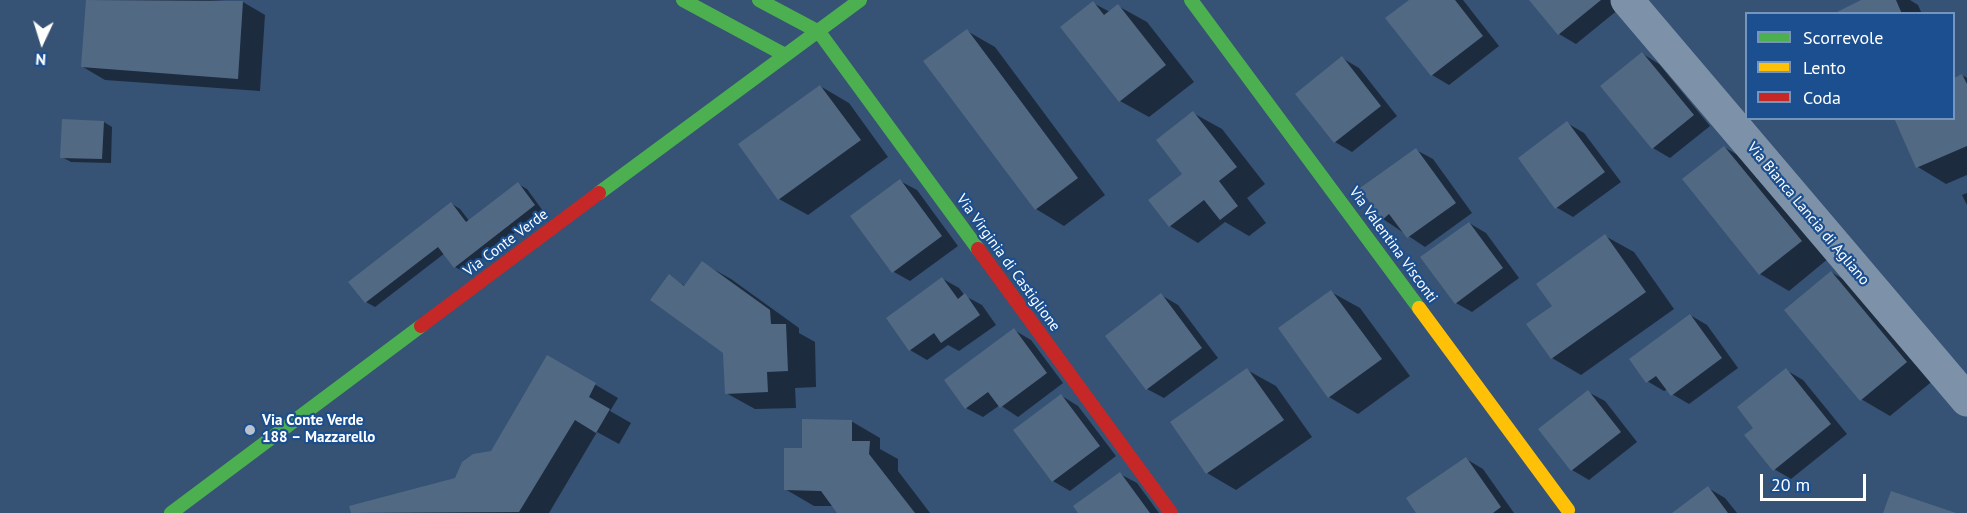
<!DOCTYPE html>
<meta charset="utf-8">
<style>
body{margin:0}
#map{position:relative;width:1967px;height:513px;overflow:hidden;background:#365274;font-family:"PT Sans",sans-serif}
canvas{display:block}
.legend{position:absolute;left:1745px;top:12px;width:210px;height:108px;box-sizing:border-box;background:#1b4f8f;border:2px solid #7695bc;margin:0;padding:8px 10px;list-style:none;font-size:18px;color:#fff}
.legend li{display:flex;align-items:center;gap:12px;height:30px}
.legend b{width:30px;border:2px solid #7695bc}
.north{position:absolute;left:12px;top:12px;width:60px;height:60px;-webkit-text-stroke:4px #1b4f8f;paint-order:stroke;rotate:184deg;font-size:16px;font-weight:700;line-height:24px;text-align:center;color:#fff}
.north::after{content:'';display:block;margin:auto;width:21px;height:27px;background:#fff;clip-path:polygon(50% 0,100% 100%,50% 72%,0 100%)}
.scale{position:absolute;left:1760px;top:474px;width:106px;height:27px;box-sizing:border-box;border:3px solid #fff;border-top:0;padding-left:8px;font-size:18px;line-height:21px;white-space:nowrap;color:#fff;-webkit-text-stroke:4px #1b4f8f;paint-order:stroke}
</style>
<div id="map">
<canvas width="1967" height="513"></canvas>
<ul class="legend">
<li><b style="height:8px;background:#4caf50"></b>Scorrevole</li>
<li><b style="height:8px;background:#ffc107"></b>Lento</li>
<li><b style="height:8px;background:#c62828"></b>Coda</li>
</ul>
<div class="north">N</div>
<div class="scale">20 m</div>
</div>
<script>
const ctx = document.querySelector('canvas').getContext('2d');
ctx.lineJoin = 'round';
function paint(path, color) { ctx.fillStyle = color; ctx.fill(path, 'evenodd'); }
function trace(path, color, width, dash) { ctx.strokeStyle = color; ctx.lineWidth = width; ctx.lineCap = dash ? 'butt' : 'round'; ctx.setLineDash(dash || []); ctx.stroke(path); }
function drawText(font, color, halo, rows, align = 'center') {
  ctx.font = font + ' "PT Sans",sans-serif'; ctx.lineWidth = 4.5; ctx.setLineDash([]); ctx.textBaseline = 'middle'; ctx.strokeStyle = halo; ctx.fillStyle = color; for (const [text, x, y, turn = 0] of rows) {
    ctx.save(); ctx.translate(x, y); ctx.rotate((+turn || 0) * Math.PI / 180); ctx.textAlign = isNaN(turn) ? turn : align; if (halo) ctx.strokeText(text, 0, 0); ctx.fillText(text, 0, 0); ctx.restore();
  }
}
paint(new Path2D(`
 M87 0H210L243 2 265 15 260 91 105 80 83 67Z
 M1411 0H1463L1499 46 1449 85 1432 75 1388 18Z
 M1531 0H1612L1619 9 1576 44 1559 34Z
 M1865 0H1910L1918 5 1922 14H1836Z
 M1093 3 1110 12 1118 6 1147 22 1194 82 1149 117 1120 101Z
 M967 31 995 47 1105 195 1064 226 1036 209Z
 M1643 54 1659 64 1710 126 1670 158 1653 148Z
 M1342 58 1359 68 1397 116 1352 152 1335 142Z
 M1962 75 1967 78V175L1946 184 1918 167 1895 118H1954V79Z
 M820 86 849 103 888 157 808 215 779 199Z
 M1193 113 1222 129 1265 184 1247 198 1266 223 1249 236 1225 222 1198 243 1170 226 1184 174Z
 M104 122 112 127 111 163 71 162 62 157Z
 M1567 123 1584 133 1621 182 1573 217 1556 207Z
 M1724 147 1753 164 1829 258 1789 291 1760 274Z
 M1416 150 1433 159 1472 213 1425 247 1383 219Z
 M900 181 917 190 958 246 910 281 894 272Z
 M518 184 527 189 543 211 464 272 455 267 445 253 375 307 366 302 452 204 460 209 470 222Z
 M1967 193V205L1962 195Z
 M1469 223 1486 233 1519 278 1472 312 1456 303Z
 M1605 236 1634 252 1674 309 1581 375 1552 358 1528 325 1554 307Z
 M702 263 731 279 799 328V333L815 342 816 387 795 388 796 408 755 409 726 393 725 352 669 276 685 286Z
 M1831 272 1860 289 1935 379 1890 416 1861 399Z
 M943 279 959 288 965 296 982 305 996 325 959 351 948 345 927 360 910 350 888 318Z
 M1331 292 1360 308 1410 376 1358 414 1329 397 1280 329Z
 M1161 295 1178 305 1218 358 1164 398 1147 389Z
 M1690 315 1707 325 1738 368 1689 404 1672 394 1668 389 1664 391 1647 381Z
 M1014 330 1031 340 1063 383 1018 417 1000 405 983 417 966 408Z
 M548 357 618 398 610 411 631 423 619 444 597 432 549 513H352L351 508 456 479 492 452Z
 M1247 370 1276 386 1312 437 1236 490 1207 473Z
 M1786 370 1803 380 1847 434 1791 479 1774 469 1755 428Z
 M1588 392 1605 401 1637 442 1589 480 1572 470Z
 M1062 396 1078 406 1116 456 1070 491 1053 481Z
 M851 421 880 438V449L898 459V471L930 513H839L834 506H814L785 489 804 449Z
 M1466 459 1483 469 1514 513H1418Z
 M1120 474 1137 483 1159 513H1080Z
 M1708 488 1725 498 1737 513H1674Z`), '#0007');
paint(new Path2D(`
 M86 0 243 1 238 79 81 67Z
 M1409 0H1455L1483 36 1431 76 1385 18Z
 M1529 0H1601L1558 35Z
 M1861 0H1896L1902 14H1833Z
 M1093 1 1104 15 1118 4 1166 65 1119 102 1060 27Z
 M967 29 1078 178 1035 210 923 61Z
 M1642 52 1694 115 1652 149 1600 86Z
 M1342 56 1381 106 1334 143 1295 94Z
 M1962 74 1967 84V146L1916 168 1894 118H1954V78Z
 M820 85 861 140 778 200 738 144Z
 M1193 111 1237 167 1219 181 1238 206 1220 220 1204 200 1169 227 1148 200 1182 174 1156 140Z
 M62 119 104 121 102 159 60 158Z
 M1567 121 1605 172 1555 209 1518 158Z
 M1724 146 1802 241 1759 275 1682 179Z
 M1416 148 1456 203 1407 238 1389 214 1382 220 1360 188Z
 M900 179 942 236 892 273 850 216Z
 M518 182 535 205 454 268 438 247 365 303 348 282 451 202 466 222Z
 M1469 222 1503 268 1455 304 1420 257Z
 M1605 234 1646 292 1551 359 1526 324 1552 306 1536 284Z
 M702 261 770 310 771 324H786L788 371 767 372 768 392 725 394 723 353 650 300 669 274 684 286Z
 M1831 271 1907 362 1860 401 1784 310Z
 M942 277 958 299 965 293 980 315 941 343 934 333 909 351 886 318Z
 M1331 290 1382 359 1328 398 1278 328Z
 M1161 293 1202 348 1146 390 1105 336Z
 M1690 314 1722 358 1671 396 1656 376 1646 383 1629 359Z
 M1014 328 1047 373 1000 408 988 392 965 409 944 380Z
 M547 355 596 383 589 397 610 409 596 433 575 420 519 512 351 513 349 506 455 478 462 462 473 454 491 451Z
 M1247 368 1284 420 1206 474 1170 422Z
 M1786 368 1831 424 1773 471 1744 435 1753 428 1737 407Z
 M1588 390 1621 432 1571 471 1538 429Z
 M1061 394 1100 446 1052 482 1013 430Z
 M802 419 852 420V441H870L869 454 915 513H837L821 491 784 490V448H802Z
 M1466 457 1501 507 1493 513H1416L1406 498Z
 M1120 472 1150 513H1078L1073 506Z
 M1708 486 1728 513H1672Z
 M1891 491 1956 513H1883Z`), '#526984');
trace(new Path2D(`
 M1627 0 1967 400`), '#7d92a8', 33);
trace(new Path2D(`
 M683 0 785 55
 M759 0 819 32 978 249
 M1191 0 1419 308
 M599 193 860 0
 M171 513 421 326`), '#4caf50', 14);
trace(new Path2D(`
 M1419 308 1568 510`), '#ffc107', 14);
trace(new Path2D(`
 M978 249 1171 513
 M421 326 599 193`), '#c62828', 14);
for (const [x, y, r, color] of [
 [250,430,6,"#b9c2ce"]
]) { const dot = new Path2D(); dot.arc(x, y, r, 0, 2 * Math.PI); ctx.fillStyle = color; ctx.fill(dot); trace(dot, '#1b4f8f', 2); }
drawText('15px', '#fff', '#1b4f8f', [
 ["Via Bianca Lancia di Agliano",1808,214,50],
 ["Via Conte Verde",506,243,-37],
 ["Via Valentina Visconti",1393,245,54],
 ["Via Virginia di Castiglione",1008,263,54]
]);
drawText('bold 15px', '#fff', '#1b4f8f', [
 ["Via Conte Verde",262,421],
 ["188 – Mazzarello",262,438]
], 'left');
</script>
